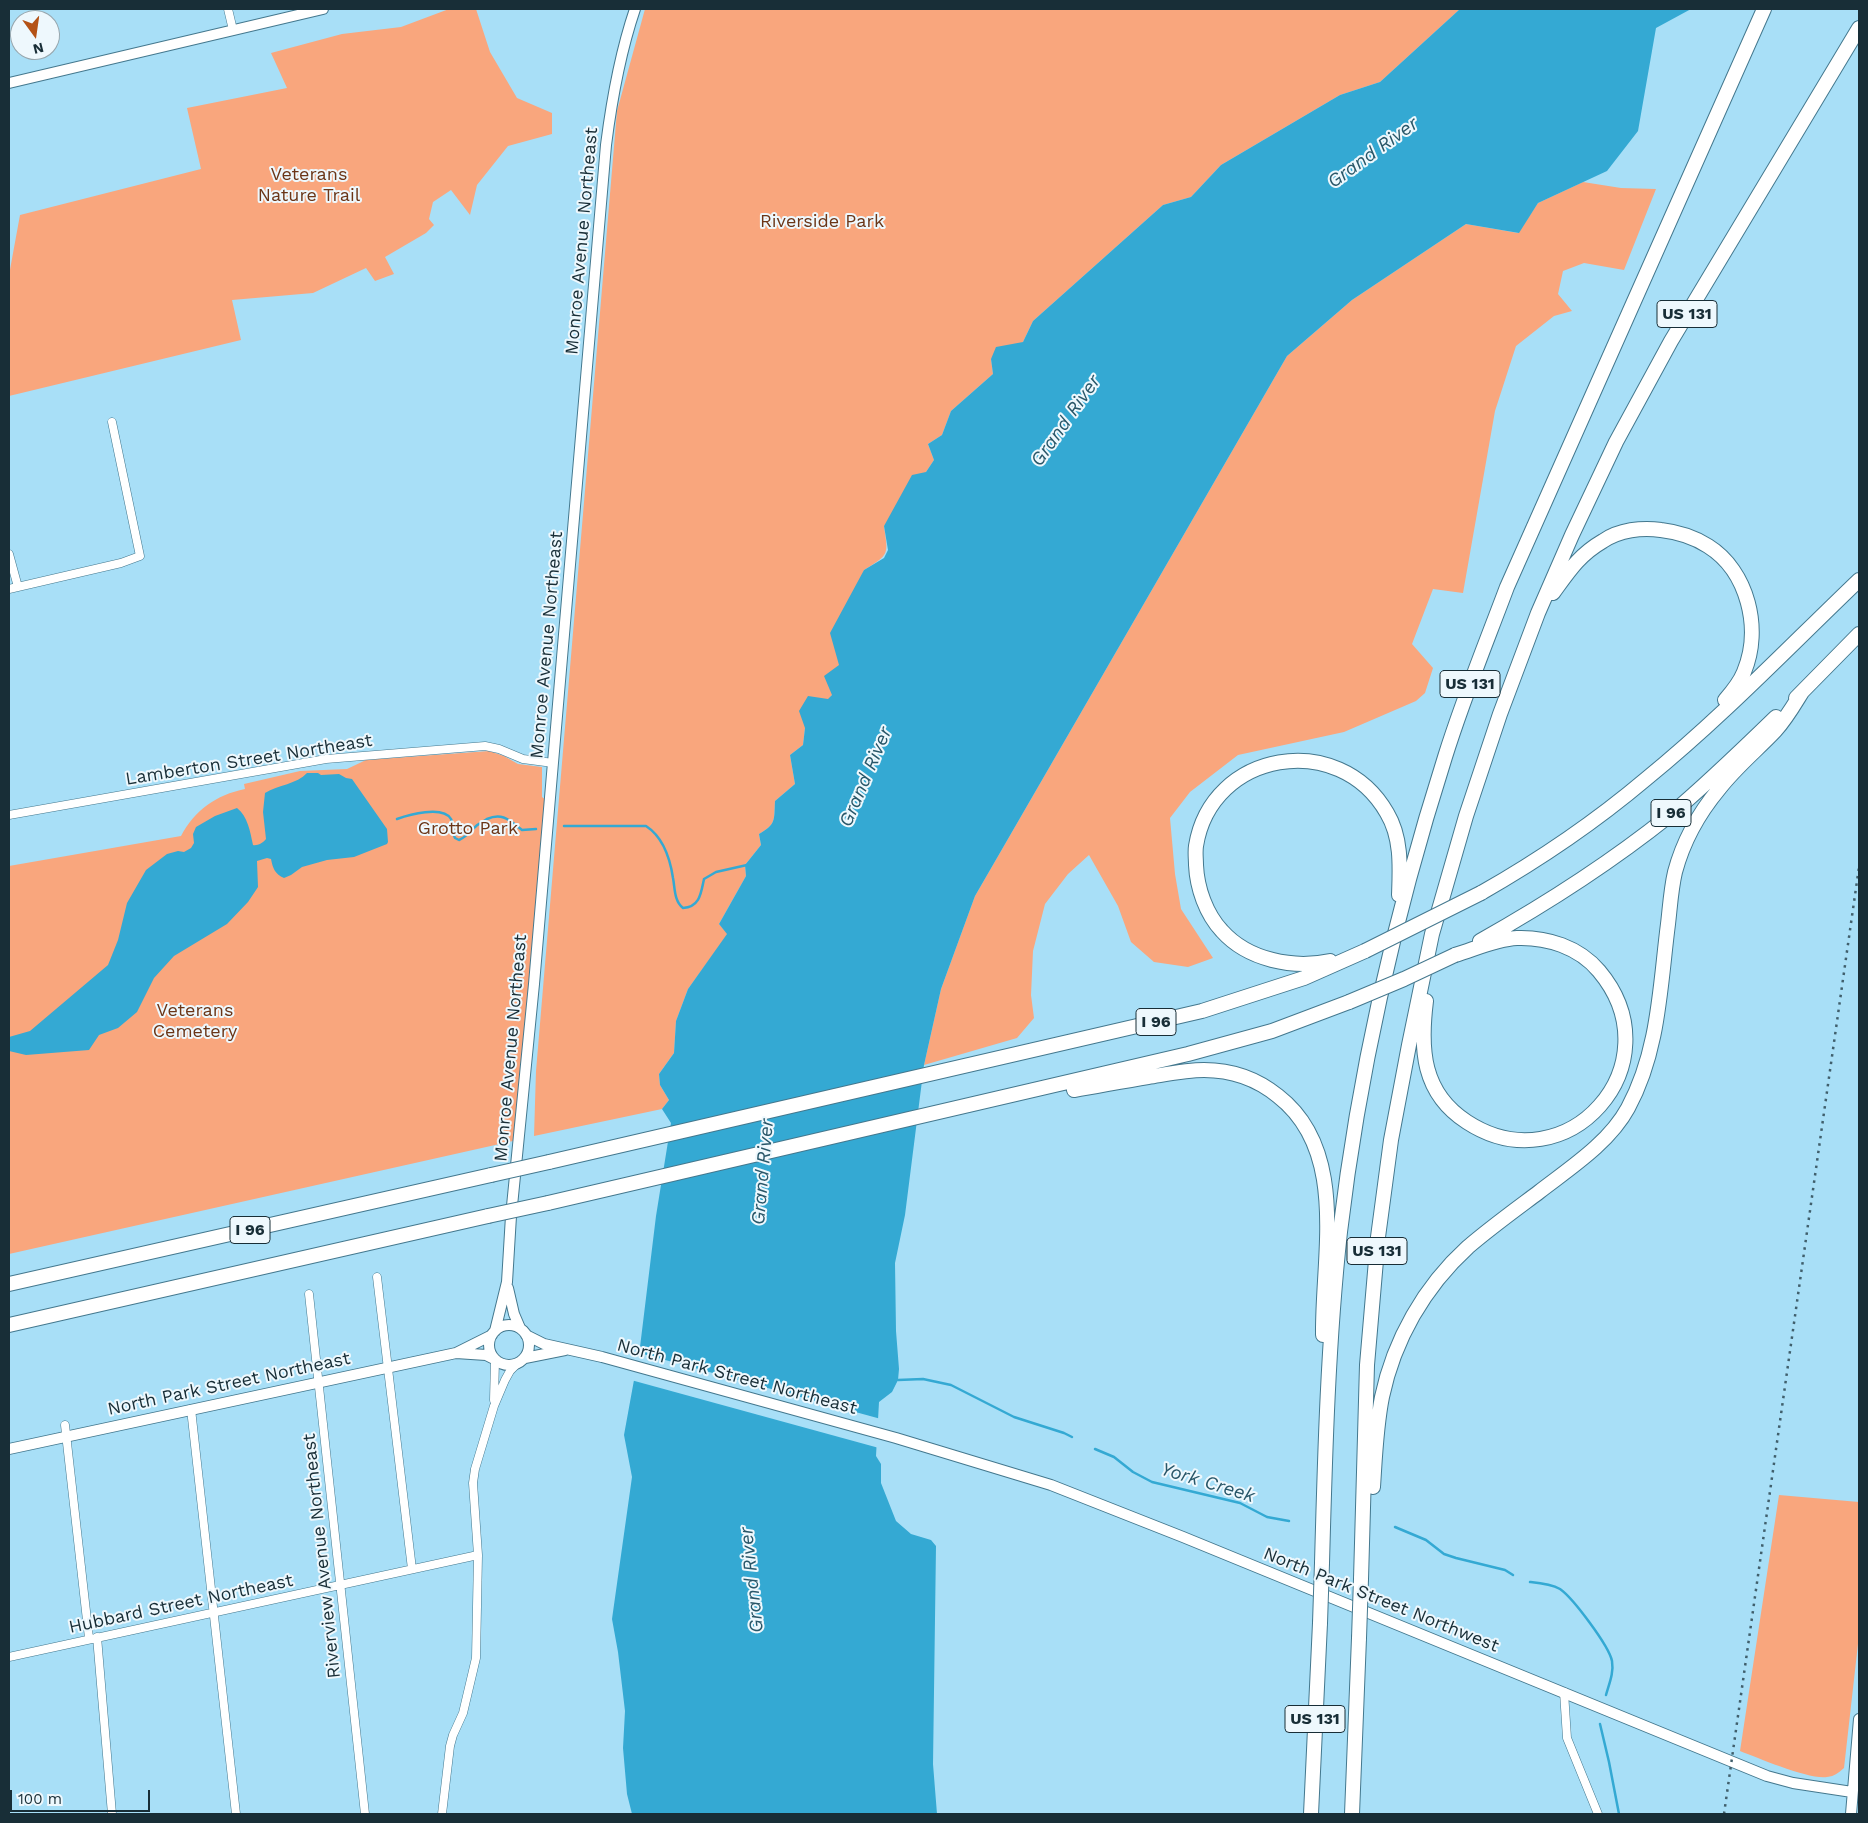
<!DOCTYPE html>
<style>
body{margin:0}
#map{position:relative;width:1868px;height:1823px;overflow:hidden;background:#a8dff7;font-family:"Work Sans",sans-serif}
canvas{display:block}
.frame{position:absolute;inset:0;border:10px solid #182e37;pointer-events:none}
.north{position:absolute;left:10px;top:10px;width:50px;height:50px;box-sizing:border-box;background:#eef8fd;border:1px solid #98a7ae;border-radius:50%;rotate:166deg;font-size:14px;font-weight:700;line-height:20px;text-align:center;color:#182e37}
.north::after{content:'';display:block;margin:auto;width:18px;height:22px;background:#b45216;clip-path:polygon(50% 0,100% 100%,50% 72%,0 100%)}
.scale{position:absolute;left:10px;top:1790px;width:140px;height:22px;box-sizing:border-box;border:2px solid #182e37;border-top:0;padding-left:6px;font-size:15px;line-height:18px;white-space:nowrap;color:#182e37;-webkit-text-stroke:4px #eef8fd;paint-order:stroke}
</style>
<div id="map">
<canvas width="1868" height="1823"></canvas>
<div class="frame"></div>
<div class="north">N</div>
<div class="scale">100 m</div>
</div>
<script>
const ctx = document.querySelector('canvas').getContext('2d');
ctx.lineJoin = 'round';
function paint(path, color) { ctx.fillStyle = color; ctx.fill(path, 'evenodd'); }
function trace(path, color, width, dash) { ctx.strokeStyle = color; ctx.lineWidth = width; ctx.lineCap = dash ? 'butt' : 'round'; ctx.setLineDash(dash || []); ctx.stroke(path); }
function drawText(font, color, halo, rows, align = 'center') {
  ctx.font = font + ' "Work Sans",sans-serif'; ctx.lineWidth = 4; ctx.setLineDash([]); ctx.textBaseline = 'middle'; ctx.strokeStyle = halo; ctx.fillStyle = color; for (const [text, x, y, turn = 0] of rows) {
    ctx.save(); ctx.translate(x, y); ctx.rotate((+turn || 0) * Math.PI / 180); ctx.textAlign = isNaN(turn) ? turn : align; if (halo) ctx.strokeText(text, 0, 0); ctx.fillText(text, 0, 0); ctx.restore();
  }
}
paint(new Path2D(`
 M449 9H476L490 52 517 98 552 113V134L508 146 477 185 470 215 451 190 433 202 429 219 434 225 426 233 385 257 394 274 375 281 366 268 313 293 232 300 241 340 9 396V275L20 215 201 169 187 108 287 88 271 53 342 34 401 27Z
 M645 9H1460L1380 82 1340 95 1221 165 1191 197 1163 205 1033 321 1023 342 991 359 993 374 951 411 942 435 928 444 934 460 926 472 884 526C888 555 890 554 864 570L832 695 805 728 803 745 790 755 795 784 775 801C774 821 776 824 759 834L761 845 745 865 746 876 719 924 728 934 688 989 676 1021 674 1053 659 1074 660 1085 669 1100 662 1109 534 1136 536 1071 617 111Z
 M1583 182 1621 188 1656 189 1624 270 1584 263 1563 271 1558 294 1572 311 1554 316 1516 346 1495 411 1463 593 1433 589 1412 644 1433 668 1425 693 1416 701 1344 732 1238 755 1190 792 1170 818 1175 874 1181 909 1213 958 1188 967 1154 962 1131 942 1118 906 1089 855 1068 874 1045 904 1033 951 1031 995 1034 1018 1017 1038 924 1065 941 989 975 896 1287 356 1352 300 1466 224 1518 233 1538 203Z
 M489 751 504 756 518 764 542 767V797L546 800 531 983 513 1141 9 1254V866L181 836C195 810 216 795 245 789L244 784 300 771 347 769 366 760Z
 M1779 1495 1859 1502V1635L1844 1768C1838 1773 1835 1776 1827 1777 1810 1780 1758 1758 1740 1751Z`), '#f9a67d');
paint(new Path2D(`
 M1460 9H1691L1656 28 1638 131 1607 171 1538 203 1519 233 1466 224 1352 300 1287 356 975 896 941 989 924 1065 905 1215 895 1263 896 1331 899 1369 898 1380 892 1392 879 1402 876 1456 881 1464V1483L896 1521 911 1534 931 1540 936 1546 933 1764 937 1814H632L627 1794 623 1748 625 1711 618 1652 612 1619 632 1477 624 1435 640 1347 656 1216 671 1123 662 1109 669 1100 660 1085 659 1074 674 1053 676 1021 688 989 727 934 719 924 746 876 745 865 761 845 759 834C776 824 774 821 775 801L795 784 790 755 803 745 805 728 799 711 808 696 828 699 832 695 824 676 839 665 830 633 864 570 884 558 888 550 884 526 912 475 926 472 934 460 928 444 942 435 951 411 993 374 991 359 996 347 1023 342 1033 321 1163 205 1191 197 1221 165 1340 95 1380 82Z
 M307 773H318L321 775 339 774 346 778 352 779 387 829 388 842 387 844 354 857 327 860 302 867 291 875 284 878C275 874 273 869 271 859L267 858 257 861 258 887 248 902 227 924 174 956 154 978 137 1012 118 1028 99 1035 89 1050 26 1055 9 1051V1037L30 1031 108 965 118 940 127 903 146 870 167 854 178 851 184 852 191 848 194 843 193 834 196 827 215 816 237 808C248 817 250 831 253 845 257 846 263 843 266 839L263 812 265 793C278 785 297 784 307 773Z`), '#34a9d3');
paint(new Path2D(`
 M636 1352 881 1419 879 1448 631 1380Z`), '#a8dff7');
trace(new Path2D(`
 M397 819C408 815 443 805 451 819 454 825 452 832 455 838L459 840C466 837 469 833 474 828 477 824 483 822 487 819 503 812 510 821 522 830L536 829
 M564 826H646C663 837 670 858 673 878 675 888 674 901 683 908 700 907 701 893 704 879L716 872 747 865
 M898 1380 923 1379 951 1385 1014 1417 1064 1433 1072 1437
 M1095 1449 1114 1457 1133 1472 1152 1482 1240 1503 1267 1517 1289 1521
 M1395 1527 1426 1540 1444 1554 1456 1558 1505 1570 1513 1575
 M1530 1582C1540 1583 1551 1584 1560 1589 1573 1598 1609 1646 1612 1661 1614 1673 1609 1684 1606 1695
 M1600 1724 1609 1762 1619 1814`), '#34a9d3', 2.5);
const street = new Path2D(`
 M228 9 233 30
 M9 554 18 587
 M9 589 121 563 140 556 112 422
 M9 815 326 759 485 746 499 749 523 759 553 763
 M377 1277 412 1569
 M309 1294 365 1814
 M494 1400 495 1360
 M191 1409 236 1814
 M65 1425 89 1638
 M97 1637 112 1814
 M9 1657 478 1555
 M1564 1692 1567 1738 1598 1814
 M442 1814 450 1746 453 1735 463 1713 476 1658 478 1555 473 1483 475 1469 494 1406 505 1380 510 1371 518 1363`);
const secondary = new Path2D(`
 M9 83 323 9
 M508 1288 514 1314 520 1328
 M489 1345a20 20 0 1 1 40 0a20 20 0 1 1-40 0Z
 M495 1331 507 1282 511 1216 534 984 606 145C612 98 620 53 635 9
 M526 1335 544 1344 602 1357 896 1438 1051 1485 1183 1537 1767 1776 1793 1783 1852 1792
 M456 1353 486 1355 492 1358
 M525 1358 565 1350
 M9 1449 456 1353 492 1335
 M1851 1814 1859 1719`);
const highway = new Path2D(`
 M1553 593C1569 571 1579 555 1603 541 1619 530 1642 527 1661 530 1678 532 1694 537 1708 546 1748 571 1762 629 1744 672 1740 682 1732 692 1725 700
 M1796 698 1859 634
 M1481 893C1539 860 1595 822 1646 779 1721 718 1789 647 1859 580
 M1480 941C1546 904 1610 863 1670 815 1707 784 1742 750 1776 717
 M1330 961C1293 969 1248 960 1222 931 1206 914 1197 888 1196 865 1196 859 1195 852 1196 846 1211 751 1339 729 1387 813 1402 838 1400 868 1399 895
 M1426 1001C1420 1049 1422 1093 1467 1122 1567 1187 1677 1064 1599 971 1579 947 1547 937 1517 938 1496 939 1475 949 1455 955
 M1074 1090C1098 1086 1123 1081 1148 1077 1167 1074 1186 1070 1204 1070 1231 1070 1257 1079 1278 1096 1349 1151 1322 1256 1323 1335
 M549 1162 1202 1011 1304 978 1365 951
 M548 1203 1188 1054 1272 1031 1349 1002
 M9 1284 491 1175
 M9 1325 488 1216
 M1373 1487C1375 1457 1376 1427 1382 1397 1394 1340 1424 1287 1468 1247 1490 1228 1515 1210 1539 1192 1570 1168 1609 1143 1628 1108 1659 1051 1660 986 1668 924 1670 907 1671 889 1675 872 1683 842 1699 813 1719 789 1735 768 1757 750 1775 731 1786 719 1794 705 1802 692
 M1322 1563C1325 1452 1328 1342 1340 1232 1359 1071 1396 911 1445 757 1463 699 1486 643 1507 587L1764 9
 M1361 1579 1367 1365 1378 1237 1391 1140 1409 1045 1432 934 1466 816 1500 714 1538 613 1572 535 1616 442 1671 341 1859 28
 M1311 1814 1320 1623
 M1352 1814 1359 1638`);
trace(street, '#44788e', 9);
trace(secondary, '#44788e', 12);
trace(highway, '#44788e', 16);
trace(street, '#fff', 8);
trace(secondary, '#fff', 10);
trace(highway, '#fff', 14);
trace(new Path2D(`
 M1724 1814 1859 867`), '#405f6c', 2.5, [2.5, 5]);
const highwayBridge = new Path2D(`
 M1365 951 1481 893
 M1349 1002 1404 979 1455 955
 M491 1175 549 1162
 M488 1216 548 1203
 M1320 1623 1322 1563
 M1359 1638 1361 1579`);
trace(highwayBridge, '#44788e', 16, []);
trace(highwayBridge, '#fff', 14);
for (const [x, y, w] of [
 [1687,314,60],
 [1470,684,60],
 [1671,813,40],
 [1156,1022,40],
 [250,1230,40],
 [1377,1251,60],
 [1315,1719,60]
]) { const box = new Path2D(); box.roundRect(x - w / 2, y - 13.5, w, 27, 4); ctx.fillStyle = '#eef8fd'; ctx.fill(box); trace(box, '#182e37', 1); }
drawText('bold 16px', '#182e37', null, [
 ["US 131",1687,314],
 ["US 131",1470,684],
 ["I 96",1671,813],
 ["I 96",1156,1022],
 ["I 96",250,1230],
 ["US 131",1377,1251],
 ["US 131",1315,1719]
]);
drawText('18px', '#6b3517', '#eef8fd', [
 ["Veterans",309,175],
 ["Nature Trail",309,196],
 ["Riverside Park",822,222],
 ["Grotto Park",468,829],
 ["Veterans",195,1011],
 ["Cemetery",195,1032]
]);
drawText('18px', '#182e37', '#eef8fd', [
 ["Monroe Avenue Northeast",582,241,-85],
 ["Monroe Avenue Northeast",547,645,-85],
 ["Lamberton Street Northeast",249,760,-9],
 ["Monroe Avenue Northeast",511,1048,-85],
 ["North Park Street Northeast",737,1377,15],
 ["North Park Street Northeast",229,1384,-12],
 ["Riverview Avenue Northeast",322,1556,-96],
 ["North Park Street Northwest",1381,1600,22],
 ["Hubbard Street Northeast",181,1604,-12]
]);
drawText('italic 19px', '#295769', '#eef8fd', [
 ["Grand River",1373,153,-36],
 ["Grand River",1066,421,-55],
 ["Grand River",866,777,-67],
 ["Grand River",763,1172,-85],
 ["York Creek",1208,1483,17],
 ["Grand River",752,1580,-96]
]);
</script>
